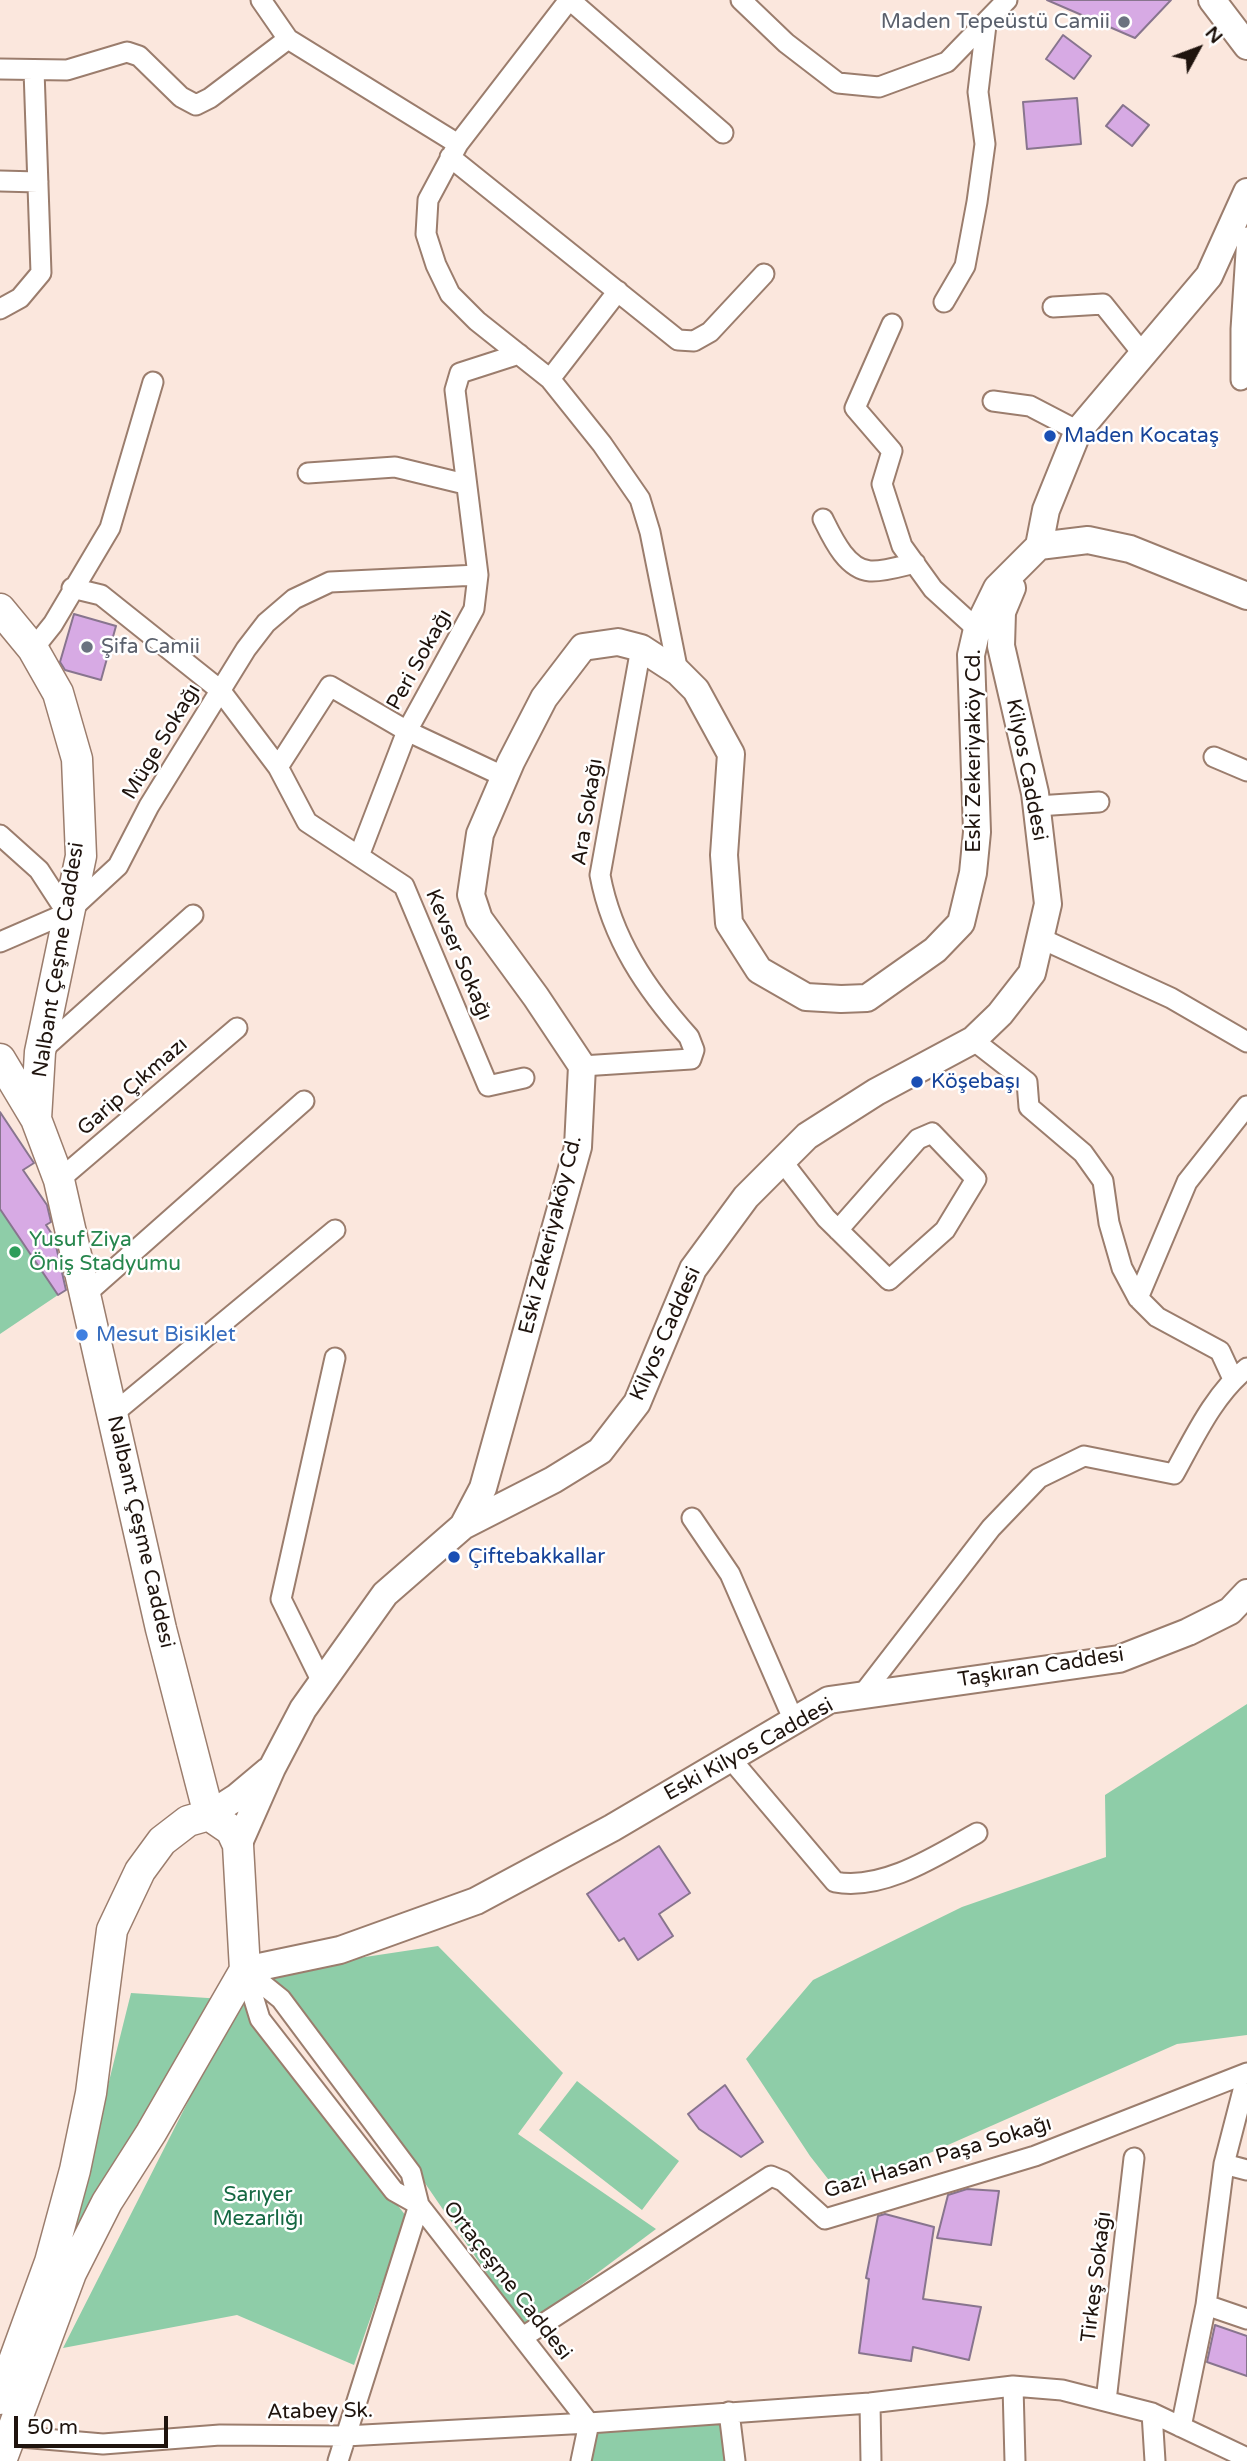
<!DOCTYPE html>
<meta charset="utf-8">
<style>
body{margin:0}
#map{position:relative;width:1247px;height:2461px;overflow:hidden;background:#fbe7dd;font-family:"Varela Round",sans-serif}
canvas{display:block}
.north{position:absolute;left:1163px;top:14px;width:70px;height:70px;-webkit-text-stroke:5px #fff;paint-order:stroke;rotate:49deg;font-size:19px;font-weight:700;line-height:28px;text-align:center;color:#1f140e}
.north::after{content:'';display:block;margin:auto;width:24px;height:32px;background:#1f140e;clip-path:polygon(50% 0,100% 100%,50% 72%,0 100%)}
.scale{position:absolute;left:14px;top:2416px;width:154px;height:32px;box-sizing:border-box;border:4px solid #1f140e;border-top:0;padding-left:9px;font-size:21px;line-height:24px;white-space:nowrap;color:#1f140e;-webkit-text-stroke:5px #fff;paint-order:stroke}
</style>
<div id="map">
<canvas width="1247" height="2461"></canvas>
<div class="north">N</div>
<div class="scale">50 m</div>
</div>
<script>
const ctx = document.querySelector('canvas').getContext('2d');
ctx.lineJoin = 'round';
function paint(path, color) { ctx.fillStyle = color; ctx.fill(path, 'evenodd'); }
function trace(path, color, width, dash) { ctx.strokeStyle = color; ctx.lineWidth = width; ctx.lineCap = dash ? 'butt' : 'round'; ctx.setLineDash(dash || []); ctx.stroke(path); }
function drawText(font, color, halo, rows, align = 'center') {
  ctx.font = font + ' "Varela Round",sans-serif'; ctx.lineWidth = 5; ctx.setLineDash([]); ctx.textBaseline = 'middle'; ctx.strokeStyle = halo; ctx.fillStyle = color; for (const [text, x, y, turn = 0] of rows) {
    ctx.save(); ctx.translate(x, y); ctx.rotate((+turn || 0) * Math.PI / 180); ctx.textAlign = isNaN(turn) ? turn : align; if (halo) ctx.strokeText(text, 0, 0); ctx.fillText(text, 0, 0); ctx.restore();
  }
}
paint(new Path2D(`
 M0 1209 58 1295 0 1334Z
 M1247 1704V2035L1177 2044 839 2193 810 2156 746 2059 813 1980 962 1907 1106 1857 1105 1795Z
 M438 1946 563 2073 518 2134 656 2229 524 2328 403 2151 259 1973Z
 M131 1993 223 1999 68 2246Z
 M242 1995 250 2017 406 2216 354 2365 237 2315 63 2348Z
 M577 2081 679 2161 642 2210 539 2130Z
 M725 2416V2461H587L593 2428Z`), '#8ecda8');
const building = new Path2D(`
 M1047 0H1171L1135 38Z
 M1063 35 1091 56 1074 79 1046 59Z
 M1077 98 1081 144 1027 149 1023 102Z
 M1123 105 1149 125 1132 146 1106 126Z
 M74 614 116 626 101 680 65 670 60 662Z
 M0 1112 34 1163 23 1170 47 1205 51 1222 46 1225 54 1237 66 1290 58 1295 0 1209Z
 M659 1846 690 1893 659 1914 673 1936 638 1960 624 1938 619 1941 587 1894Z
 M725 2085 763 2142 741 2157 699 2129 688 2114Z
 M967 2189 999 2191 991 2245 937 2238 948 2195Z
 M885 2214 934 2227 923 2299 981 2307 969 2360 913 2347 911 2361 859 2353 869 2279 866 2278 878 2216Z
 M1215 2325 1247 2336V2376L1207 2362Z`);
paint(building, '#d7aae4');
trace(building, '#88758e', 2);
const street = new Path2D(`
 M261 0 288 39 458 144
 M569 0 458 144 428 200 426 234 436 265 450 294 477 321 550 379 602 444 640 499 650 532 678 672
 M570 0 723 133
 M741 0 786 43 838 83 879 87 947 62 1007 0
 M0 69 67 70 127 52 139 56 181 97 196 105 210 98 288 39
 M450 157 678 340 694 341 710 332 764 274
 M0 181 38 182
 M944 302 965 266 977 202 985 144 978 92 986 25
 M1053 307 1103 304 1143 354
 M0 309 20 298 41 273 34 70
 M892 324 855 408 892 451 882 484 902 546 933 589 977 629
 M550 379 618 291
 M1241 380V329L1247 237
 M993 401 1030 406 1078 431
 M308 473 395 467 465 484
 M823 519C832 537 846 569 870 571 883 572 902 566 915 563
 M72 588 101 595 220 690 278 767 307 822 404 886 488 1086 524 1078
 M33 649 53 624 110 528 153 382
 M1214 757 1247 771
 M278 767 330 686 407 731 505 777
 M1037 806 1099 802
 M0 835 39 870 67 913
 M359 856 407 731 474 609 478 575 455 390 460 373 519 354
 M1042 939 1171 998 1247 1042
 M0 942 67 913 118 866 149 806 246 649 266 623 294 599 330 582 478 575
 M973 1040 1027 1082 1029 1107 1083 1153 1103 1181 1109 1223 1122 1268 1138 1298 1157 1317 1220 1351 1233 1379
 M41 1051 193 915
 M582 1066 691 1059 694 1050 689 1037C646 989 612 939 600 875L641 648
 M782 1161 826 1218 889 1280 945 1230 976 1179 932 1133 918 1139 838 1230
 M59 1180 237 1028
 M86 1294 304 1101
 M1138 1298 1187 1182 1247 1106
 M114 1413 335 1230
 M692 1518 730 1574 794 1721
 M321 1680 281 1599 335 1358
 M862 1695 991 1528 1039 1478 1084 1456 1174 1474C1194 1438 1214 1394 1247 1368
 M730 1758 835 1882C883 1891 936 1856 977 1833
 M245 1970 281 1999 411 2173 419 2205 589 2423 581 2461
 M245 1970 260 2019 394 2191 419 2205
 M1224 2164 1247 2075
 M1206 2305 1247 2319
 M523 2337 771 2176 783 2181 825 2219 1035 2156 1247 2073
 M1013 2386 1015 2461
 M1106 2401 1134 2158
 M870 2403 871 2461
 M729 2412 735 2461
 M1152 2413 1155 2461
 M1181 2427 1206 2305 1224 2164 1247 2170
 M9 2436 103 2444 220 2435 345 2436 589 2423 870 2403 1013 2386 1062 2390 1152 2413 1247 2458
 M338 2461 419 2205`);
const secondary = new Path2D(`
 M1212 0 1247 46
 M1039 546 1046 510 1078 431 1209 276 1247 192
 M463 1526 483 1488 578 1147 582 1066 536 997 479 919 471 895 480 834 511 762 544 698 583 647 618 642 641 648 678 672 696 690 731 754 724 855 729 923 759 970 806 997 841 999 867 998 935 950 961 923 973 873 977 832 971 655 977 629 997 588 1039 546 1088 540 1130 549 1247 596
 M209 1815 237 1797 268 1771
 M238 1845 272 1768 303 1709 385 1594 463 1526 553 1480 600 1451 637 1403 693 1269 746 1197 807 1136 876 1092 973 1040 1000 1014 1032 973 1048 904 1035 793 1001 646 1002 612 1012 588
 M245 1970 340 1950 476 1901 612 1828 829 1700 1119 1659 1188 1632 1230 1611 1247 1593`);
const primary = new Path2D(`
 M0 609 33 649 58 693 77 759 81 856 40 1052 36 1119 59 1180 161 1629 209 1815
 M0 1059 36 1119
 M0 2399 50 2262 75 2170 91 2093 112 1930 140 1871 162 1841 188 1821 209 1815
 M1 2461 71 2273 107 2202 151 2133 245 1970 238 1845 231 1830 209 1815`);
trace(street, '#9b7d6d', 23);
trace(secondary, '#9b7d6d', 30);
trace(primary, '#9b7d6d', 33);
trace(street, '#fff', 19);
trace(secondary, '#fff', 26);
trace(primary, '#fff', 30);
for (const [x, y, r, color] of [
 [1124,22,7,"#6b7280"],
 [1050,436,7,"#1a4fb4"],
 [87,647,7,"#6b7280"],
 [917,1082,7,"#1a4fb4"],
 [15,1252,7,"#2e9e5b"],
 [82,1335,7,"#3f7fe0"],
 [454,1557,7,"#1a4fb4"]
]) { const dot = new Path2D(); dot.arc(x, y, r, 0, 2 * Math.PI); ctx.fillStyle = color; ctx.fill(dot); trace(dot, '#fff', 2.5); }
drawText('21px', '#5b616d', '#fff', [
 ["Maden Tepeüstü Camii",1110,22],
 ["Şifa Camii",101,647,"left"]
], 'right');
drawText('21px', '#164399', '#fff', [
 ["Maden Kocataş",1064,436],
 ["Köşebaşı",931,1082],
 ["Çiftebakkallar",468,1557]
], 'left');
drawText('21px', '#1f140e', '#fff', [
 ["Peri Sokağı",420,660,-61],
 ["Müge Sokağı",162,742,-59],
 ["Eski Zekeriyaköy Cd.",974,751,-90],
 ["Kilyos Caddesi",1026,770,79],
 ["Ara Sokağı",588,812,-81],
 ["Kevser Sokağı",458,955,67],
 ["Nalbant Çeşme Caddesi",59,960,-81],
 ["Garip Çıkmazı",133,1087,-41],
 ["Eski Zekeriyaköy Cd.",551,1235,-76],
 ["Kilyos Caddesi",666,1334,-66],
 ["Nalbant Çeşme Caddesi",140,1532,77],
 ["Taşkıran Caddesi",1041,1668,-9],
 ["Eski Kilyos Caddesi",749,1750,-29],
 ["Gazi Hasan Paşa Sokağı",938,2158,-17],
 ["Tirkeş Sokağı",1097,2277,-83],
 ["Ortaçeşme Caddesi",507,2281,52],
 ["Atabey Sk.",320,2412,-1]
]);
drawText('21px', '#27864d', '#fff', [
 ["Yusuf Ziya",29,1240],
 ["Öniş Stadyumu",29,1264]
], 'left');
drawText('21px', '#366cbe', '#fff', [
 ["Mesut Bisiklet",96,1335]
], 'left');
drawText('21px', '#156842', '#fff', [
 ["Sarıyer",258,2195],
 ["Mezarlığı",258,2219]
]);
</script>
